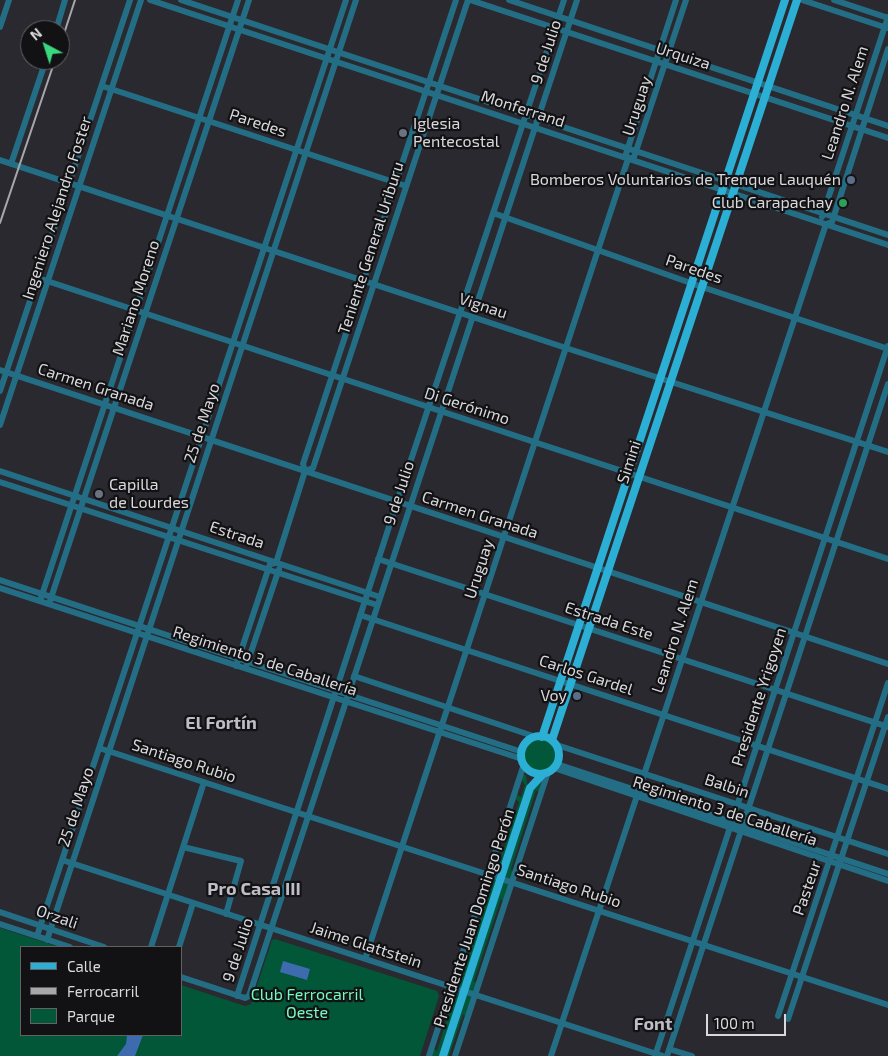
<!DOCTYPE html>
<meta charset="utf-8">
<style>
body{margin:0}
#map{position:relative;width:888px;height:1056px;overflow:hidden;background:#29292f;font-family:"Exo 2",sans-serif}
canvas{display:block}
.legend{position:absolute;left:20px;top:946px;width:162px;height:90px;box-sizing:border-box;background:#121214;border:1px solid #626264;margin:0;padding:6px 9px;list-style:none;font-size:15px;color:#d9d9dd}
.legend li{display:flex;align-items:center;gap:10px;height:25px}
.legend b{width:25px;border:1px solid #626264}
.north{position:absolute;left:20px;top:20px;width:50px;height:50px;box-sizing:border-box;background:#121214;border:1px solid #626264;border-radius:50%;rotate:320deg;font-size:14px;font-weight:700;line-height:20px;text-align:center;color:#d9d9dd}
.north::after{content:'';display:block;margin:auto;width:18px;height:22px;background:#3bd77f;clip-path:polygon(50% 0,100% 100%,50% 72%,0 100%)}
.scale{position:absolute;left:706px;top:1014px;width:80px;height:22px;box-sizing:border-box;border:2px solid #d9d9dd;border-top:0;padding-left:6px;font-size:15px;line-height:18px;white-space:nowrap;color:#d9d9dd;-webkit-text-stroke:4px #121214;paint-order:stroke}
</style>
<div id="map">
<canvas width="888" height="1056"></canvas>
<ul class="legend">
<li><b style="height:6px;background:#2bafd5"></b>Calle</li>
<li><b style="height:6px;background:#a6a6ab"></b>Ferrocarril</li>
<li><b style="height:14px;background:#025739"></b>Parque</li>
</ul>
<div class="north">N</div>
<div class="scale">100 m</div>
</div>
<script>
const ctx = document.querySelector('canvas').getContext('2d');
ctx.lineJoin = 'round';
function paint(path, color) { ctx.fillStyle = color; ctx.fill(path, 'evenodd'); }
function trace(path, color, width, dash) { ctx.strokeStyle = color; ctx.lineWidth = width; ctx.lineCap = dash ? 'butt' : 'round'; ctx.setLineDash(dash || []); ctx.stroke(path); }
function drawText(font, color, halo, rows, align = 'center') {
  ctx.font = font + ' "Exo 2",sans-serif'; ctx.lineWidth = 4.5; ctx.setLineDash([]); ctx.textBaseline = 'middle'; ctx.strokeStyle = halo; ctx.fillStyle = color; for (const [text, x, y, turn = 0] of rows) {
    ctx.save(); ctx.translate(x, y); ctx.rotate((+turn || 0) * Math.PI / 180); ctx.textAlign = isNaN(turn) ? turn : align; if (halo) ctx.strokeText(text, 0, 0); ctx.fillText(text, 0, 0); ctx.restore();
  }
}
paint(new Path2D(`
 M524 755a16 16 0 1 1 32 0a16 16 0 1 1-32 0Z
 M522 775H526L528 787 440 1056H431L433 1048 437 1051 447 1019 444 1015 445 1012 448 1015 451 1005 448 1001 459 969 462 973 464 967 461 962 462 958 466 962 485 906 481 902 483 896 487 899 489 892 485 888 494 860 499 863 502 854 498 849 499 845 504 849 519 802 514 798 516 794 521 797 525 785 521 779Z
 M541 781 540 794 536 790 511 869 514 873 504 903 501 899 474 981 477 984 466 1017 463 1014 449 1056H445L533 789Z
 M0 928 59 947H21V1035H181V985L245 1006 251 1004 272 940 275 939 437 991 439 996 420 1056H0Z`), '#025739');
paint(new Path2D(`
 M283 961 310 969 307 980 280 972Z
 M127 1035H143L135 1056H117L126 1044Z`), '#3d6bae');
trace(new Path2D(`
 M150 0 888 245
 M181 0 888 235
 M470 0 888 138
 M509 0 888 126
 M802 0 887 28
 M834 0 888 18
 M0 27 9 0
 M56 30 65 0
 M102 86 406 186
 M628 159 634 157 686 0
 M0 160 566 348 888 452
 M11 164 46 60
 M493 213 702 287 888 349
 M822 217 888 17
 M38 278 888 559
 M0 370 888 664
 M0 391 130 0
 M0 425 141 0
 M0 471 380 597
 M305 471 313 468 468 0
 M0 482 377 605
 M378 559 888 727
 M0 580 522 752
 M0 588 522 759
 M40 601 238 0
 M49 604 249 0
 M360 615 888 789
 M247 664 279 569
 M236 666 270 564 276 563 305 471 303 464 456 0
 M354 676 536 737
 M557 745 888 854
 M99 748 888 1005
 M557 764 888 874
 M554 768 888 881
 M183 847 241 861 226 914
 M62 860 663 1056
 M0 912 104 947
 M0 924 70 947
 M37 936 346 0
 M47 940 356 0
 M151 947 204 782
 M179 947 193 903
 M365 959 598 250 628 159 626 154 676 0
 M181 977 245 998 249 996 577 0
 M237 996 397 502 564 0
 M778 1016 888 683
 M788 1019 888 717
 M669 1049 692 1056
 M429 1056 524 764
 M455 1056 548 772
 M551 1056 826 224 832 222 888 49
 M655 1056 888 346
 M667 1056 888 384`), '#246e85', 6);
trace(new Path2D(`
 M521 755a19 19 0 1 1 38 0a19 19 0 1 1-38 0Z
 M542 737 785 0
 M552 740 797 0
 M443 1056 530 788 543 774`), '#2bafd5', 8);
trace(new Path2D(`
 M60 46 75 0
 M0 223 55 60`), '#a6a6ab', 2);
for (const [x, y, r, color] of [
 [403,133,5,"#6b7280"],
 [851,180,5,"#5c6f8a"],
 [843,203,5,"#2e9e5b"],
 [99,494,5,"#6b7280"],
 [577,696,5,"#5c6f8a"]
]) { const dot = new Path2D(); dot.arc(x, y, r, 0, 2 * Math.PI); ctx.fillStyle = color; ctx.fill(dot); trace(dot, '#121214', 2); }
drawText('16px', '#d9d9dd', '#121214', [
 ["9 de Julio",546,52,-72],
 ["Urquiza",683,56,18],
 ["Leandro N. Alem",845,103,-72],
 ["Uruguay",637,106,-72],
 ["Monferrand",523,109,18],
 ["Paredes",258,123,18],
 ["Ingeniero Alejandro Foster",57,208,-72],
 ["Teniente General Uriburu",371,248,-72],
 ["Paredes",694,269,19],
 ["Mariano Moreno",136,298,-72],
 ["Vignau",483,306,18],
 ["Carmen Granada",96,387,18],
 ["Di Gerónimo",467,406,18],
 ["25 de Mayo",202,423,-72],
 ["Simini",629,462,-72],
 ["9 de Julio",399,493,-72],
 ["Carmen Granada",480,515,18],
 ["Estrada",237,535,18],
 ["Uruguay",479,569,-72],
 ["Estrada Este",609,621,18],
 ["Leandro N. Alem",675,636,-72],
 ["Regimiento 3 de Caballería",265,661,18],
 ["Carlos Gardel",586,675,18],
 ["Presidente Yrigoyen",759,697,-72],
 ["Santiago Rubio",184,761,18],
 ["Balbin",727,786,18],
 ["25 de Mayo",76,807,-72],
 ["Regimiento 3 de Caballería",725,811,18],
 ["Santiago Rubio",569,886,18],
 ["Pasteur",807,888,-71],
 ["Orzali",57,917,19],
 ["Presidente Juan Domingo Perón",474,918,-72],
 ["Jaime Glattstein",366,945,18],
 ["9 de Julio",238,950,-72]
]);
drawText('16px', '#d9d9dd', '#121214', [
 ["Iglesia",413,124,"left"],
 ["Pentecostal",413,142,"left"],
 ["Bomberos Voluntarios de Trenque Lauquén",841,180],
 ["Club Carapachay",833,203],
 ["Capilla",109,485,"left"],
 ["de Lourdes",109,503,"left"],
 ["Voy",567,696]
], 'right');
drawText('16px', '#75fabd', '#121214', [
 ["Club Ferrocarril",307,995],
 ["Oeste",307,1013]
]);
drawText('bold 18px', '#bebdc5', '#121214', [
 ["El Fortín",221,723],
 ["Pro Casa III",254,889],
 ["Font",653,1024]
]);
</script>
